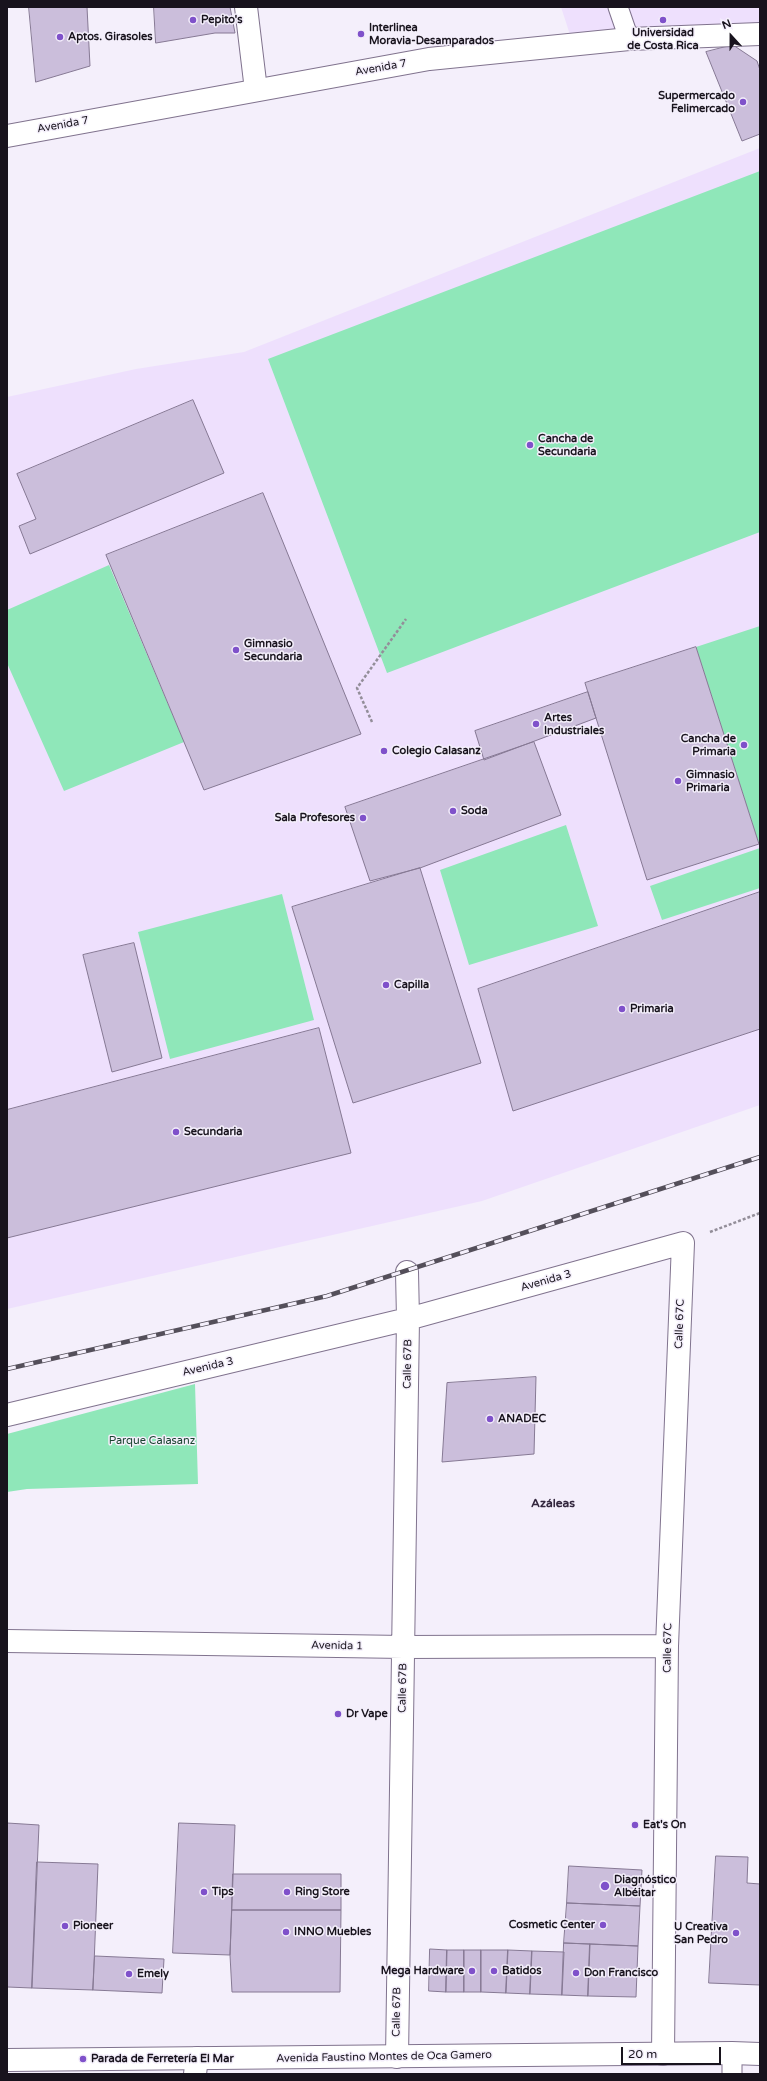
<!DOCTYPE html>
<meta charset="utf-8">
<style>
body{margin:0}
#map{position:relative;width:767px;height:2081px;overflow:hidden;background:#f4effb;font-family:"Varela Round",sans-serif}
canvas{display:block}
.frame{position:absolute;inset:0;border:8px solid #18131d;pointer-events:none}
.north{position:absolute;left:711px;top:16px;width:40px;height:40px;-webkit-text-stroke:3px #f4effb;paint-order:stroke;rotate:339deg;font-size:11px;font-weight:700;line-height:16px;text-align:center;color:#18131d}
.north::after{content:'';display:block;margin:auto;width:14px;height:18px;background:#18131d;clip-path:polygon(50% 0,100% 100%,50% 72%,0 100%)}
.scale{position:absolute;left:621px;top:2047px;width:100px;height:18px;box-sizing:border-box;border:2px solid #18131d;border-top:0;padding-left:5px;font-size:12px;line-height:14px;white-space:nowrap;color:#18131d;-webkit-text-stroke:3px #f4effb;paint-order:stroke}
</style>
<div id="map">
<canvas width="767" height="2081"></canvas>
<div class="frame"></div>
<div class="north">N</div>
<div class="scale">20 m</div>
</div>
<script>
const ctx = document.querySelector('canvas').getContext('2d');
ctx.lineJoin = 'round';
function paint(path, color) { ctx.fillStyle = color; ctx.fill(path, 'evenodd'); }
function trace(path, color, width, dash) { ctx.strokeStyle = color; ctx.lineWidth = width; ctx.lineCap = dash ? 'butt' : 'round'; ctx.setLineDash(dash || []); ctx.stroke(path); }
function drawText(font, color, halo, rows, align = 'center') {
  ctx.font = font + ' "Varela Round",sans-serif'; ctx.lineWidth = 3; ctx.setLineDash([]); ctx.textBaseline = 'middle'; ctx.strokeStyle = halo; ctx.fillStyle = color; for (const [text, x, y, turn = 0] of rows) {
    ctx.save(); ctx.translate(x, y); ctx.rotate((+turn || 0) * Math.PI / 180); ctx.textAlign = isNaN(turn) ? turn : align; if (halo) ctx.strokeText(text, 0, 0); ctx.fillText(text, 0, 0); ctx.restore();
  }
}
paint(new Path2D(`
 M561 7H760V34L573 44Z
 M760 148V1105L482 1201 7 1309V397L136 369 244 352Z`), '#eee0fd');
paint(new Path2D(`
 M760 171V532L387 673 268 359Z
 M109 565 184 742 64 791 7 663V610Z
 M760 626V844H759L696 647Z
 M566 825 598 926 469 965 440 870Z
 M760 848V888L662 920 650 886Z
 M282 894 314 1020 170 1059 138 932Z
 M195 1384 198 1484 27 1489 7 1492V1434Z`), '#8fe7b9');
const building = new Path2D(`
 M29 7H87L90 66 36 82Z
 M154 7H230L235 33H215L156 43Z
 M733 45 757 61 760 70V134L742 141 706 52Z
 M193 400 224 473 30 554 19 526 36 519 17 474Z
 M263 493 361 734 204 790 106 555Z
 M696 647 759 844 647 880 585 683Z
 M588 692 596 718 484 760 475 731Z
 M534 742 561 815 420 868 370 881 345 807Z
 M420 868 481 1063 353 1103 292 907Z
 M760 892V1029L513 1111 478 989Z
 M134 943 162 1058 112 1072 83 955Z
 M319 1028 351 1153 7 1238V1110Z
 M536 1377 534 1454 442 1462 447 1383Z
 M7 1823 39 1825 32 1988 7 1987Z
 M179 1823 235 1825 230 1955 173 1953Z
 M716 1856 748 1857 747 1883 760 1884V1985L709 1983Z
 M37 1862 98 1864 93 1990 32 1988Z
 M569 1866 642 1870 640 1906 567 1903Z
 M233 1874H341V1910H232Z
 M567 1903 640 1906 638 1946 564 1943Z
 M232 1910H341L340 1992H232L230 1955Z
 M564 1943 590 1944 588 1996 562 1995Z
 M590 1944 638 1946 636 1997 588 1996Z
 M430 1949 447 1950 446 1992 429 1991Z
 M447 1950H464V1992H446Z
 M464 1950H481V1992H464Z
 M481 1950H508L506 1993 481 1992Z
 M508 1950 532 1951 530 1994 506 1993Z
 M532 1951 564 1952 562 1995 530 1994Z
 M95 1956 164 1959 162 1993 93 1990Z`);
paint(building, '#cbbedb');
trace(building, '#867994', 1);
const lane = new Path2D(`
 M618 7 629 39
 M732 2053V2074`);
const street = new Path2D(`
 M246 7 256 90
 M7 1415 408 1319 683 1243 667 1646 663 2054
 M7 1641 404 1647 667 1646
 M397 2057 408 1319 407 1272
 M195 2074 197 2058`);
const secondary = new Path2D(`
 M7 136 429 59 629 39 760 34`);
const highway = new Path2D(`
 M7 2060 732 2053 760 2054`);
trace(lane, '#80738e', 21);
trace(street, '#80738e', 24);
trace(secondary, '#80738e', 24);
trace(highway, '#80738e', 24);
trace(new Path2D(`
 M372 722 357 688 406 619
 M710 1232 760 1213`), '#938e99', 2.5, [3, 2]);
trace(lane, '#fff', 19);
trace(street, '#fff', 22);
trace(secondary, '#fff', 22);
trace(highway, '#fff', 22);
const rail = new Path2D(`
 M7 1369 327 1296 760 1157`);
trace(rail, '#544f5a', 4.5);
trace(rail, '#f4effb', 3, [9]);
for (const [x, y, r, color] of [
 [193,20,4,"#7f51ca"],
 [663,20,4,"#7f51ca"],
 [361,34,4,"#7f51ca"],
 [60,37,4,"#7f51ca"],
 [743,102,4,"#7f51ca"],
 [530,445,4,"#7f51ca"],
 [236,650,4,"#7f51ca"],
 [536,724,4,"#7f51ca"],
 [744,745,4,"#7f51ca"],
 [384,751,4,"#7f51ca"],
 [678,781,4,"#7f51ca"],
 [453,811,4,"#7f51ca"],
 [363,818,4,"#7f51ca"],
 [386,985,4,"#7f51ca"],
 [622,1009,4,"#7f51ca"],
 [176,1132,4,"#7f51ca"],
 [490,1419,4,"#7f51ca"],
 [338,1714,4,"#7f51ca"],
 [635,1825,4,"#7f51ca"],
 [605,1886,5,"#7f51ca"],
 [204,1892,4,"#7f51ca"],
 [287,1892,4,"#7f51ca"],
 [603,1925,4,"#7f51ca"],
 [65,1926,4,"#7f51ca"],
 [286,1932,4,"#7f51ca"],
 [736,1933,4,"#7f51ca"],
 [472,1971,4,"#7f51ca"],
 [494,1971,4,"#7f51ca"],
 [576,1973,4,"#7f51ca"],
 [129,1974,4,"#7f51ca"],
 [83,2059,4,"#7f51ca"]
]) { const dot = new Path2D(); dot.arc(x, y, r, 0, 2 * Math.PI); ctx.fillStyle = color; ctx.fill(dot); trace(dot, '#f4effb', 1.5); }
drawText('bold 11px', '#18131d', '#f4effb', [
 ["Pepito's",201,20],
 ["Interlinea",369,28],
 ["Moravia-Desamparados",369,41],
 ["Universidad",663,33,"center"],
 ["de Costa Rica",663,46,"center"],
 ["Aptos. Girasoles",68,37],
 ["Supermercado",735,96,"right"],
 ["Felimercado",735,109,"right"],
 ["Cancha de",538,439],
 ["Secundaria",538,452],
 ["Gimnasio",244,644],
 ["Secundaria",244,657],
 ["Artes",544,718],
 ["Industriales",544,731],
 ["Cancha de",736,739,"right"],
 ["Primaria",736,752,"right"],
 ["Colegio Calasanz",392,751],
 ["Gimnasio",686,775],
 ["Primaria",686,788],
 ["Soda",461,811],
 ["Sala Profesores",355,818,"right"],
 ["Capilla",394,985],
 ["Primaria",630,1009],
 ["Secundaria",184,1132],
 ["ANADEC",498,1419],
 ["Dr Vape",346,1714],
 ["Eat's On",643,1825],
 ["Diagnóstico",614,1880],
 ["Albéitar",614,1893],
 ["Tips",212,1892],
 ["Ring Store",295,1892],
 ["Cosmetic Center",595,1925,"right"],
 ["Pioneer",73,1926],
 ["U Creativa",728,1927,"right"],
 ["San Pedro",728,1940,"right"],
 ["INNO Muebles",294,1932],
 ["Mega Hardware",464,1971,"right"],
 ["Batidos",502,1971],
 ["Don Francisco",584,1973],
 ["Emely",137,1974],
 ["Parada de Ferretería El Mar",91,2059]
], 'left');
drawText('11px', '#18131d', '#f4effb', [
 ["Avenida 7",381,68,-10],
 ["Avenida 7",63,125,-10],
 ["Avenida 3",546,1281,-16],
 ["Calle 67C",680,1324,-88],
 ["Calle 67B",408,1364,-89],
 ["Avenida 3",208,1367,-13],
 ["Avenida 1",337,1646,1],
 ["Calle 67C",668,1648,-89],
 ["Calle 67B",403,1688,-89],
 ["Calle 67B",397,2012,-89],
 ["Avenida Faustino Montes de Oca Gamero",384,2057,-1]
]);
drawText('11px', '#1a4430', '#f4effb', [
 ["Parque Calasanz",152,1441]
]);
drawText('bold 12px', '#32263d', '#f4effb', [
 ["Azáleas",553,1504]
]);
</script>
